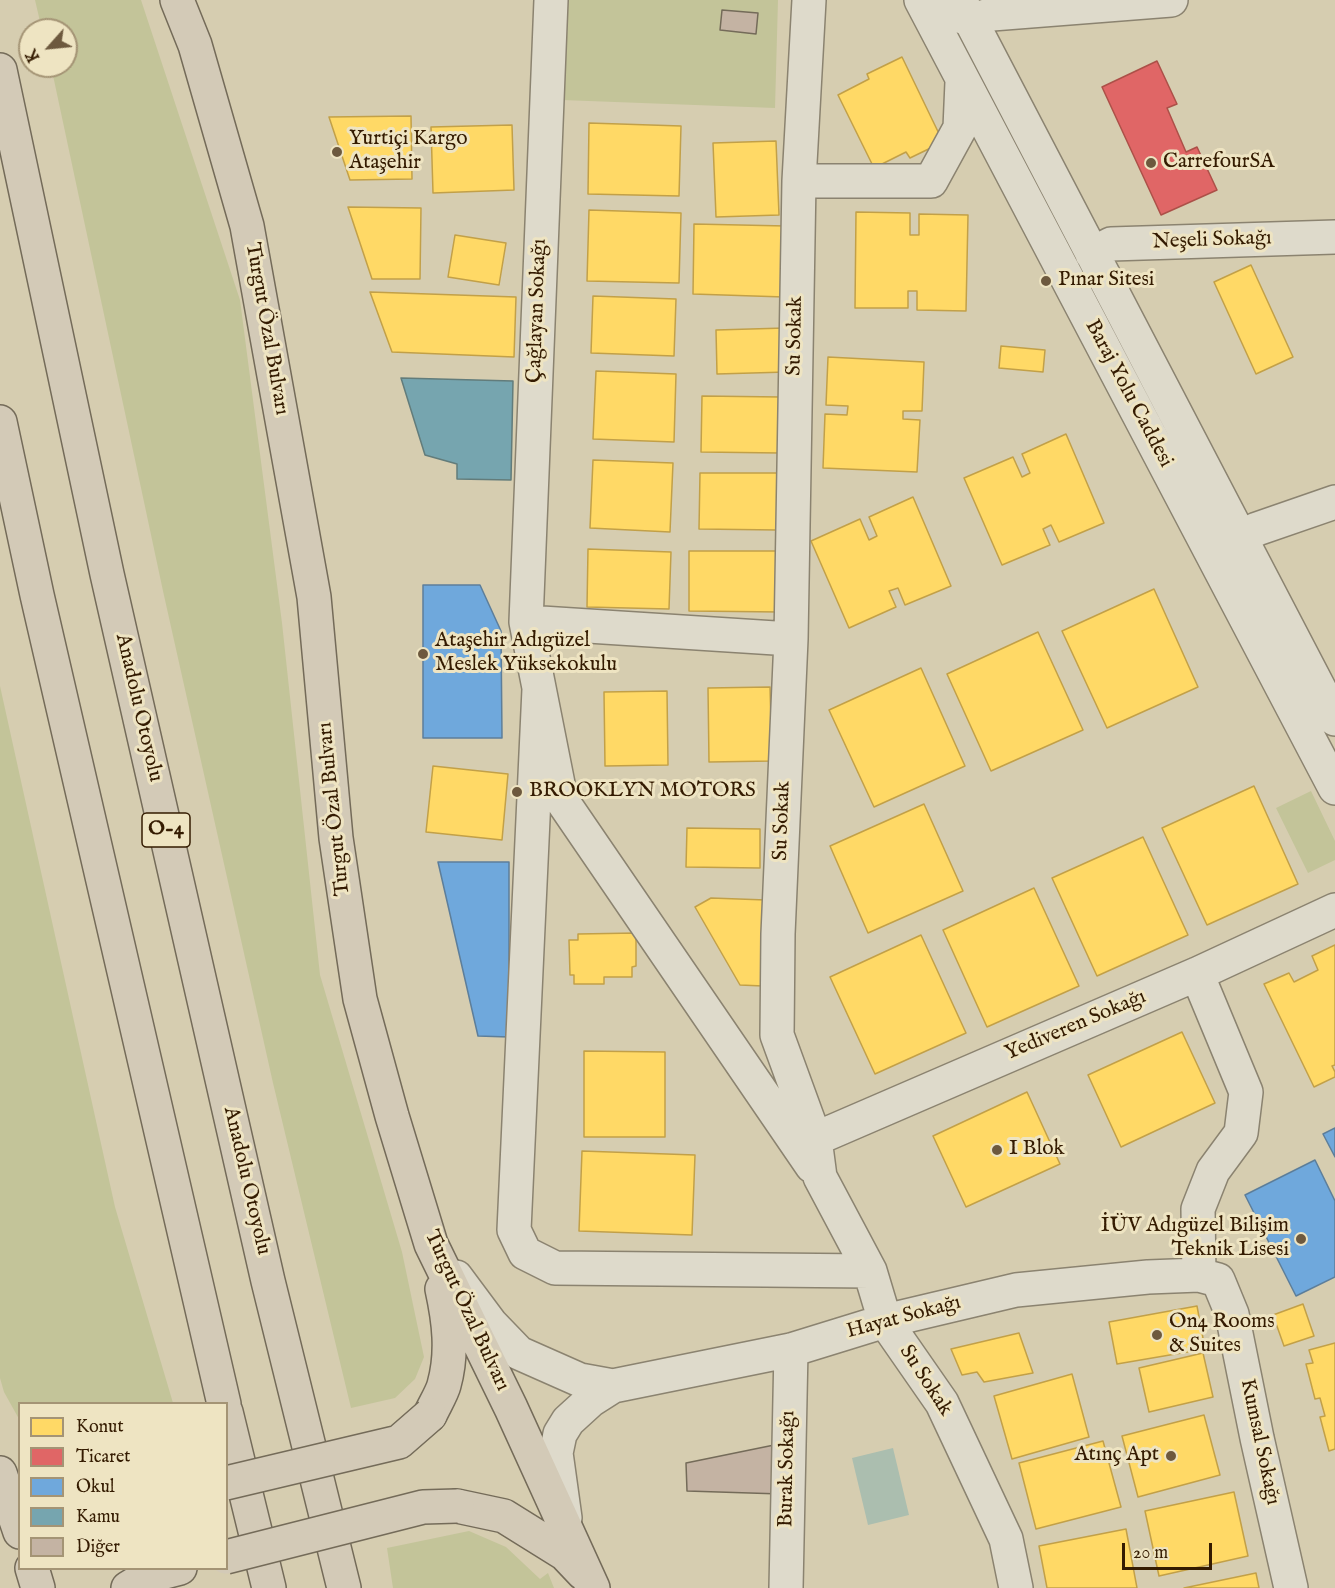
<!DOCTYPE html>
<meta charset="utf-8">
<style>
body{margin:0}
#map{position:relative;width:1335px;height:1588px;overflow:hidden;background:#d6cdb0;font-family:"IM FELL English",serif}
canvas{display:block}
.legend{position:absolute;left:18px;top:1402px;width:210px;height:168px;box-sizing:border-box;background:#eee4c2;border:2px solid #a49475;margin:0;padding:8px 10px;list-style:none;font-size:18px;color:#341b01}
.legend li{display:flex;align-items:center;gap:12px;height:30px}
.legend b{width:30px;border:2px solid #a49475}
.north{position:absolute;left:18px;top:18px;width:60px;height:60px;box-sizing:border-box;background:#eee4c2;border:2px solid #a49475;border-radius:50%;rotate:243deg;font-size:16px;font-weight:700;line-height:24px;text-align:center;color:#341b01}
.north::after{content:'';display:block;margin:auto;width:21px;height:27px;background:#6d593e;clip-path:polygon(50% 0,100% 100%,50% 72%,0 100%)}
.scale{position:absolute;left:1122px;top:1543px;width:90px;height:27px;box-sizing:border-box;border:3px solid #341b01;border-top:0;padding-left:8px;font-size:18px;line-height:21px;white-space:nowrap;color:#341b01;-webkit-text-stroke:4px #eee4c2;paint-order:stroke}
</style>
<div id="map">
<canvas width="1335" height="1588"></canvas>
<ul class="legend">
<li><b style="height:16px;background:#ffd966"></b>Konut</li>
<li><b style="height:16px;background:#e06666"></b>Ticaret</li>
<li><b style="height:16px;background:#6fa8dc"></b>Okul</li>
<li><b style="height:16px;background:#76a5af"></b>Kamu</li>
<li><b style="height:16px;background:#c4b3a3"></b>Diğer</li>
</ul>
<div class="north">K</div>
<div class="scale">20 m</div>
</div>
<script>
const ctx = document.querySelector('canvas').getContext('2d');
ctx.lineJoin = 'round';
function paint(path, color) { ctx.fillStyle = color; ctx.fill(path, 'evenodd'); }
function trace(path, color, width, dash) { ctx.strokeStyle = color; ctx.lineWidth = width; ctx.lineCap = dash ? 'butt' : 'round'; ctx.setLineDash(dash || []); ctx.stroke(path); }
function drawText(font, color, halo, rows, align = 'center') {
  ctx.font = font + ' "IM FELL English",serif'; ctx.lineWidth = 6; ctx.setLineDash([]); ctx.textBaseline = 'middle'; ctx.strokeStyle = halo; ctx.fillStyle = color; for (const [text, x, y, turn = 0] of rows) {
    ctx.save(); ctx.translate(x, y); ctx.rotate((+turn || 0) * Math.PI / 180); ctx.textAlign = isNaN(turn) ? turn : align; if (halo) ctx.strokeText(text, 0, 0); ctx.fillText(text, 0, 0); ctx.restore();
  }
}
paint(new Path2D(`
 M35 0H141L240 300 282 623 320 975 402 1252 424 1357 415 1379 395 1398 351 1408 273 1083 163 591 51 66H66V30H42Z
 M565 0H778L775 108 562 100Z
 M0 686 115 1207 173 1403 20 1404 19 1419 4 1392 0 1378Z
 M1311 791 1335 841V860L1308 873 1276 808Z
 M469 1531 506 1547 540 1579 548 1573 554 1588H393L387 1548Z`), '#c3c499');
paint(new Path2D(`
 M893 1448 909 1515 868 1525 852 1458Z`), '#abbeaf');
const homes = new Path2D(`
 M902 57 943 142 910 158 906 152 874 168 838 95 869 79 867 74Z
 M411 116 412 179 350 180 329 117Z
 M589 123 681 126 679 196 588 194Z
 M512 125 514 190 433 193 431 127Z
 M776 141 779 215 716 217 713 143Z
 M348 207 421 208 420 279H372Z
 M589 210 681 213 679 283 587 281Z
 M856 212 910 213V235H919V214L968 215 966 311 917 310V291H908V308H855Z
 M694 224 786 226 784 297 693 294Z
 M455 235 506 243 499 285 448 277Z
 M1251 265 1293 357 1256 374 1214 282Z
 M370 292 516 297 514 357 392 352Z
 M593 296 676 299 674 356 591 353Z
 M785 328 787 372 717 374 716 330Z
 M1001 346 1045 350 1043 372 999 368Z
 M828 357 924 362 922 411H903V419L920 420 917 472 823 468 825 414 847 415 848 406 826 405Z
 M596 371 676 374 674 442 593 439Z
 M702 396 781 397 780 453 701 452Z
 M1066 434 1104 523 1059 542 1051 525 1043 529 1050 545 1002 565 964 478 1013 457 1022 477 1030 473 1022 454Z
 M593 460 673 463 670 532 590 528Z
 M700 473H779L778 530 699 529Z
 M913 497 951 586 905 605 898 588 889 591 896 607 849 628 811 541 860 519 869 540 877 536 869 517Z
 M588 549 671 552 669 609 587 607Z
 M689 551H781V612L689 611Z
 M1154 589 1198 687 1107 728 1062 631Z
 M1038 632 1083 730 991 771 947 674Z
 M921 668 965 766 874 807 829 710Z
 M770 687 772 761 709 762 708 688Z
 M667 691 668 765 605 766 604 692Z
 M433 766 508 774 502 840 426 832Z
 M1254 786 1298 884 1207 925 1162 828Z
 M924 804 963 891 868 933 830 846Z
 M687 828 760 829V868L686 867Z
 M1143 837 1188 935 1097 976 1052 878Z
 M1034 888 1079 986 987 1027 943 930Z
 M711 898 766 900 763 986 740 985 695 907Z
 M636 933V966L632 967V977H604V984H574V975H570L569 940H578V934Z
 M921 935 966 1033 875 1074 830 977Z
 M1335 945V1065L1332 1066 1335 1072V1077L1314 1087 1264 984 1289 973 1294 982 1318 970 1312 956Z
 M1182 1032 1215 1103 1121 1147 1088 1075Z
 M584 1051 665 1052V1137H584Z
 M1027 1092 1060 1164 966 1207 933 1136Z
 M582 1151 695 1155 692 1235 579 1231Z
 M1303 1304 1314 1336 1284 1346 1273 1315Z
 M1197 1306 1205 1349 1117 1364 1109 1322Z
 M1019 1333 1033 1373 984 1382 977 1372 962 1375 951 1349Z
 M1335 1343V1449L1329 1451 1320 1417 1325 1416 1320 1398 1315 1399 1306 1364 1313 1363 1309 1350Z
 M1203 1353 1213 1397 1149 1412 1139 1368Z
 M1072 1374 1089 1437 1012 1459 994 1396Z
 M1204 1415 1220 1475 1138 1497 1122 1436Z
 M1103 1441 1121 1507 1036 1529 1019 1463Z
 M1234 1492 1248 1556 1159 1576 1145 1511Z
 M1126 1529 1137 1588H1047L1039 1546Z
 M1256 1573 1259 1588H1184Z`);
paint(homes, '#ffd966');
trace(homes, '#c2a048', 1.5);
const shops = new Path2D(`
 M1157 61 1177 104 1167 108 1186 152 1197 147 1217 190 1161 215 1102 87Z`);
paint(shops, '#e06666');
trace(shops, '#ac5048', 1.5);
const schools = new Path2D(`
 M423 585H480L501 631 502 738H423Z
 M438 862H509V1037L478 1036Z
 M1335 1128V1157L1323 1134Z
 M1315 1160 1335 1201V1277L1296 1296 1245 1195Z`);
paint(schools, '#6fa8dc');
trace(schools, '#5d7e9a', 1.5);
const public = new Path2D(`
 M401 378 513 381 511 480 457 479V464L425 455Z`);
paint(public, '#76a5af');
trace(public, '#627c7b', 1.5);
const building = new Path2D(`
 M722 10 758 13 756 34 720 30Z
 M779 1444 781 1494 687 1491 686 1463Z`);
paint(building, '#c4b3a3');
trace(building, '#746b59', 1.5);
const minor = new Path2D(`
 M551 0 526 622 791 639
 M809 0 799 181 791 639 778 934 777 1035 815 1139 820 1177 870 1271 885 1321 942 1403 1006 1539 1016 1588
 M921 0 1335 788
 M960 0 1335 719
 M951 11 971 21 992 14 1171 0
 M799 181H931L960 128 962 82
 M1092 254 1111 244 1335 237
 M1240 537 1257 529 1335 502
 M526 622 561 799 812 1166
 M539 689 514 1230 525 1253 555 1268 870 1271
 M1197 974 1246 1092 1241 1133 1213 1171 1198 1209 1199 1275
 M815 1139 1197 974 1335 910
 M456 1277 491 1324 519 1353 580 1380 613 1386
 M565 1518 556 1453 560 1434 568 1421 591 1400 613 1386 791 1350 885 1321 1016 1290 1148 1277 1199 1275 1218 1280 1232 1314 1257 1438 1291 1588
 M786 1588 791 1350`);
const major = new Path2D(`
 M177 0 195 45 247 226 314 597 336 838 360 999 392 1116 431 1244 511 1408 593 1588
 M430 1415C434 1406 442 1393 444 1385 453 1353 449 1321 442 1289
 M0 1473 20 1532
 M457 1506 504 1516 565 1554 583 1573
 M32 1568 38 1588
 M128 1588 146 1577 180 1568`);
const highway = new Path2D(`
 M0 70 107 574 268 1281 344 1588
 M0 422 37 595 224 1404
 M226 1412 269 1588`);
trace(minor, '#8b8370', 36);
trace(major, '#746b59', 36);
trace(highway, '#746b59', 36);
trace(minor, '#dedacb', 33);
trace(major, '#d3cab7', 33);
trace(highway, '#d3cab7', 33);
const majorBridge = new Path2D(`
 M226 1483 399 1442 430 1415
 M226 1557 423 1507 457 1506`);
trace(majorBridge, '#746b59', 36, []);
trace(majorBridge, '#d3cab7', 33);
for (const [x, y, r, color] of [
 [337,152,6,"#6d593e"],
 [1151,163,6,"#6d593e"],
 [1046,281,6,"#6d593e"],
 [423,654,6,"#6d593e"],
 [517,792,6,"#6d593e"],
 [997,1150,6,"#6d593e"],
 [1301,1239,6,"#6d593e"],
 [1157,1335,6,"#6d593e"],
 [1171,1456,6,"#6d593e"]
]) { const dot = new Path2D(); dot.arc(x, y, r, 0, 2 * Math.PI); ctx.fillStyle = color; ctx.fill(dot); trace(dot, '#eee4c2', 2); }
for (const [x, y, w] of [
 [166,830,48]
]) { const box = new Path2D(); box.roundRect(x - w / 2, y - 17, w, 34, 4.5); ctx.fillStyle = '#eee4c2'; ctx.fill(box); trace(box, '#341b01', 1.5); }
drawText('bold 20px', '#341b01', null, [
 ["O-4",166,830]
]);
drawText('21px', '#341b01', '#eee4c2', [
 ["Yurtiçi Kargo",349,140],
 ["Ataşehir",349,164],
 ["CarrefourSA",1163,163],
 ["Pınar Sitesi",1058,281],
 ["Ataşehir Adıgüzel",435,642],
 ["Meslek Yüksekokulu",435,666],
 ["BROOKLYN MOTORS",529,792],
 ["I Blok",1009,1150],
 ["İÜV Adıgüzel Bilişim",1289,1227,"right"],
 ["Teknik Lisesi",1289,1251,"right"],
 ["On4 Rooms",1169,1323],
 ["& Suites",1169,1347],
 ["Atınç Apt",1159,1456,"right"]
], 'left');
drawText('21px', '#341b01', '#eee4c2', [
 ["Neşeli Sokağı",1212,241,-2],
 ["Çağlayan Sokağı",538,311,-88],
 ["Turgut Özal Bulvarı",266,329,80],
 ["Su Sokak",796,336,-89],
 ["Baraj Yolu Caddesi",1128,394,62],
 ["Anadolu Otoyolu",138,708,77],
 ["Turgut Özal Bulvarı",335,809,-96],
 ["Su Sokak",783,821,-88],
 ["Yediveren Sokağı",1076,1026,-23],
 ["Anadolu Otoyolu",246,1181,77],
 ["Turgut Özal Bulvarı",466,1311,65],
 ["Hayat Sokağı",904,1318,-15],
 ["Su Sokak",925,1381,57],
 ["Kumsal Sokağı",1259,1442,78],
 ["Burak Sokağı",788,1469,-89]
]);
</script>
